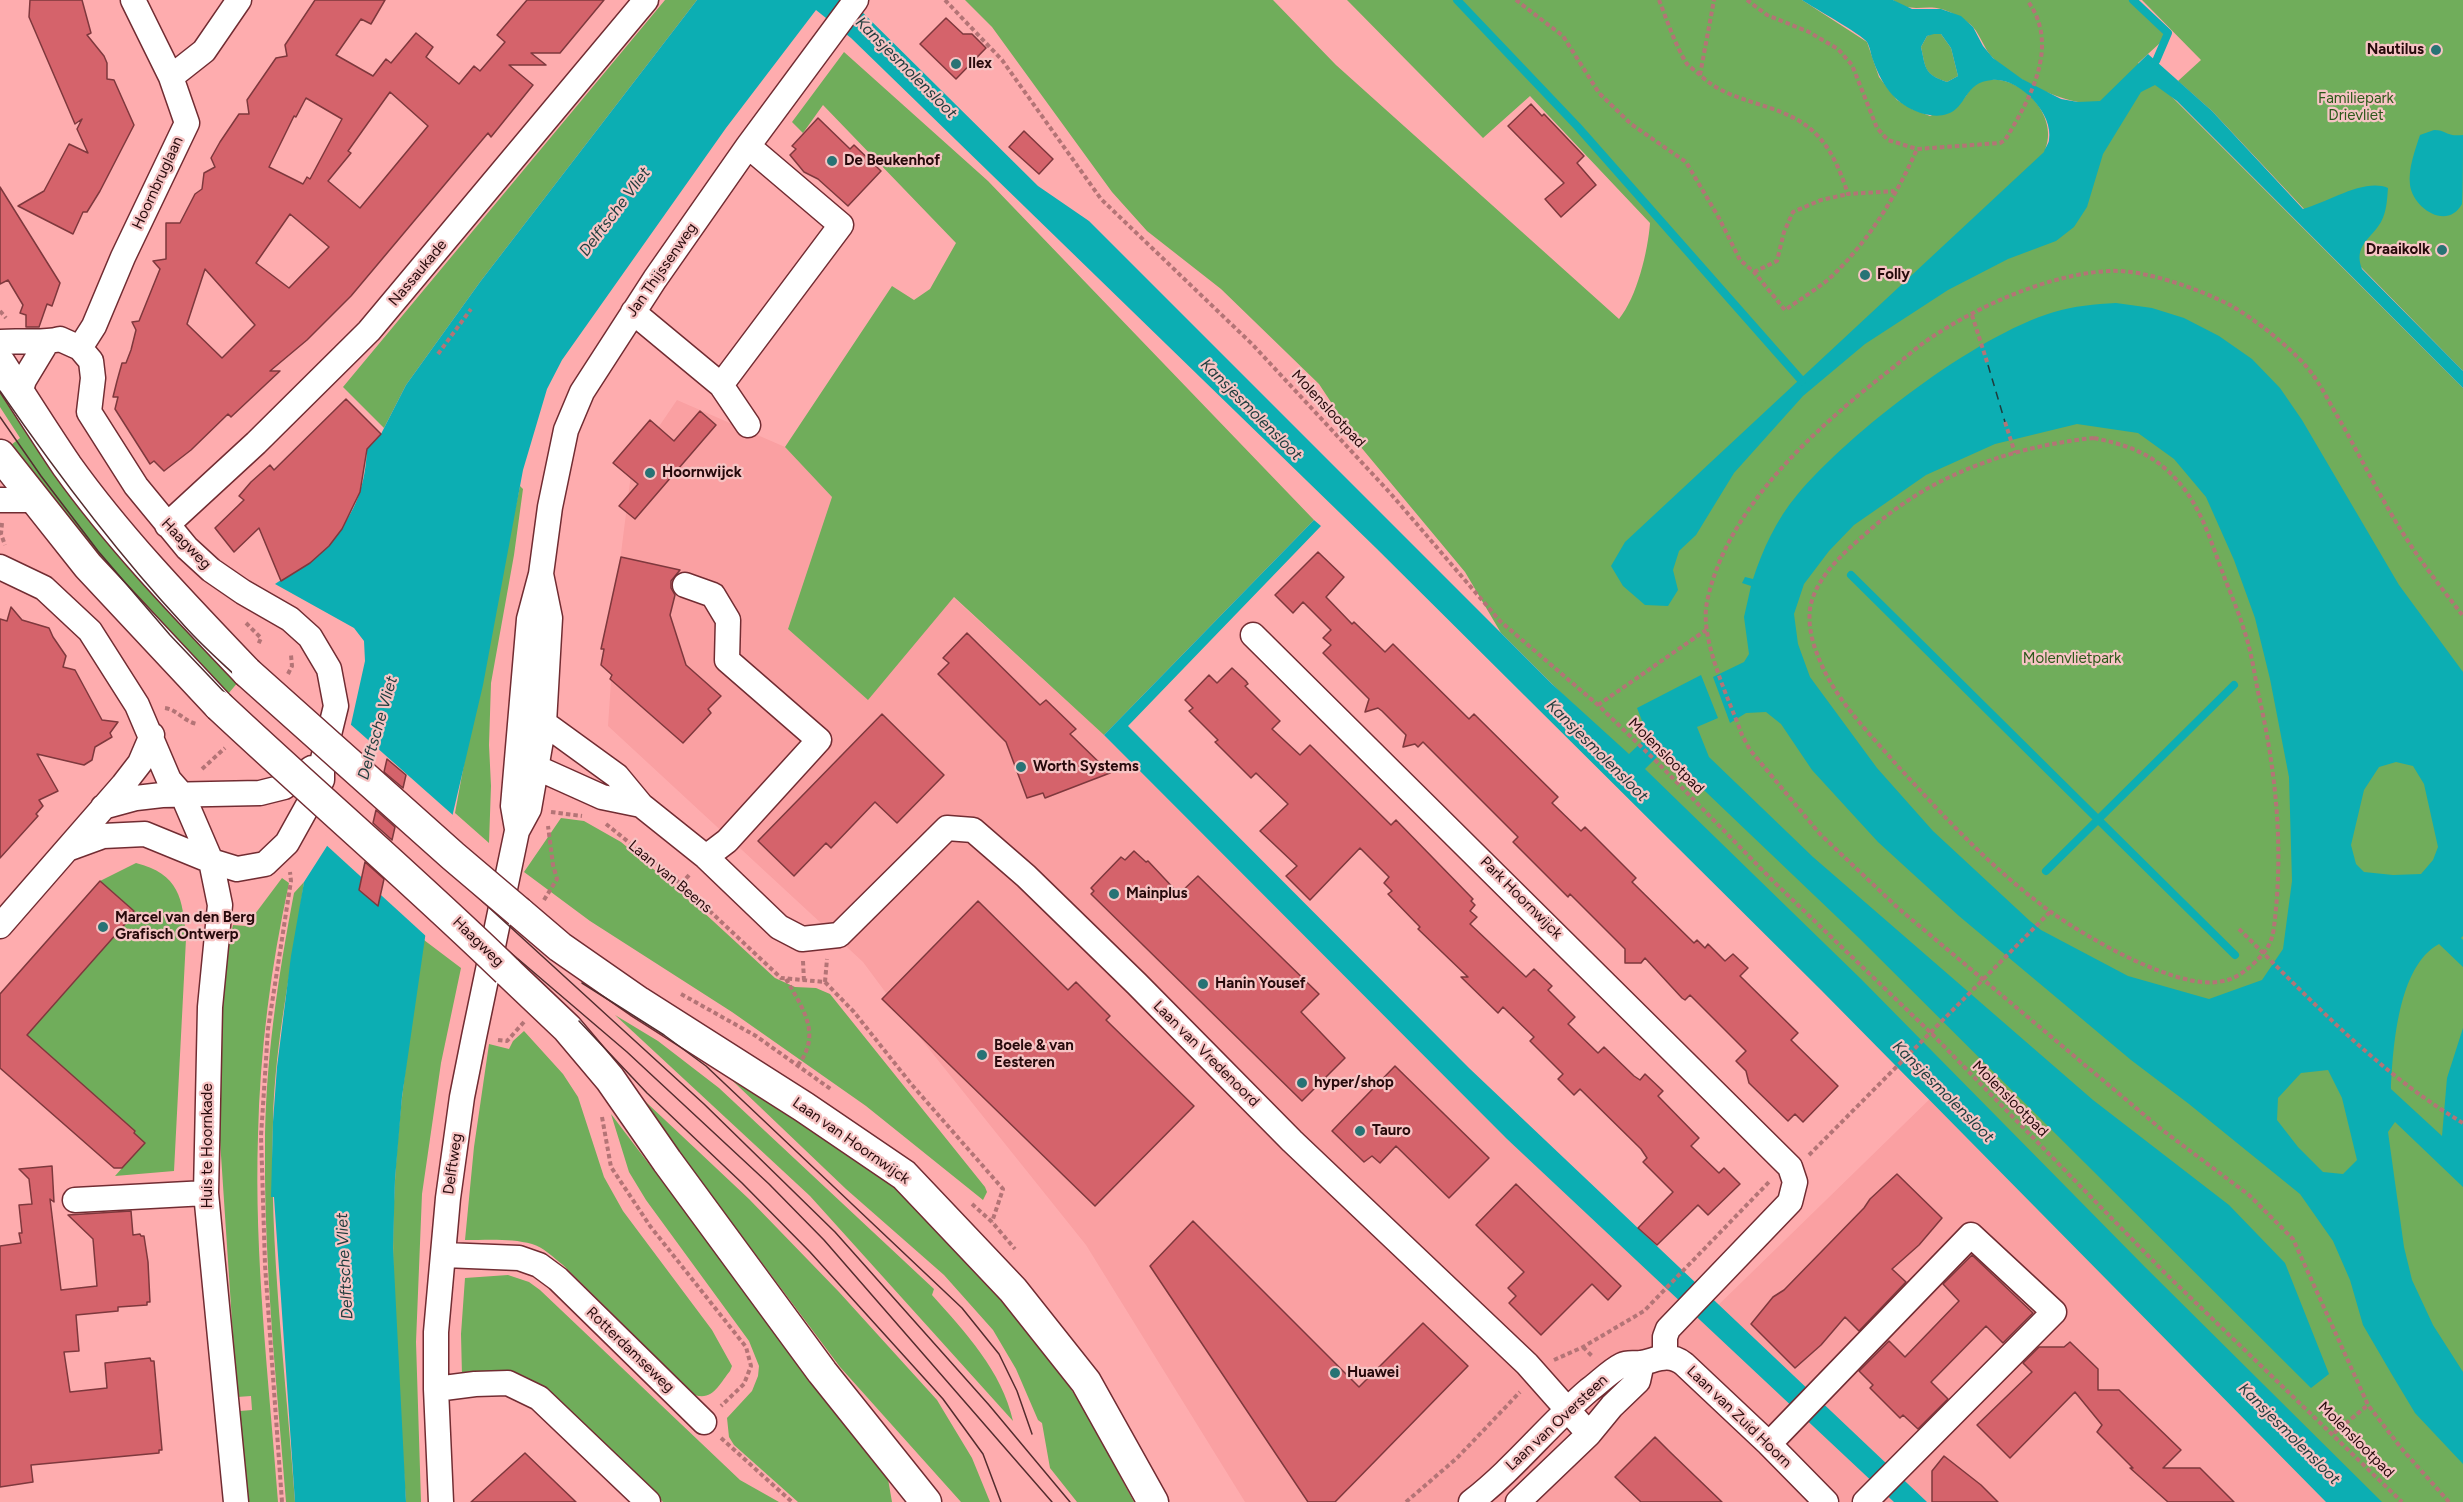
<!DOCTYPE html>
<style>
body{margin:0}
canvas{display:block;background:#feacae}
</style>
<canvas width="2463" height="1502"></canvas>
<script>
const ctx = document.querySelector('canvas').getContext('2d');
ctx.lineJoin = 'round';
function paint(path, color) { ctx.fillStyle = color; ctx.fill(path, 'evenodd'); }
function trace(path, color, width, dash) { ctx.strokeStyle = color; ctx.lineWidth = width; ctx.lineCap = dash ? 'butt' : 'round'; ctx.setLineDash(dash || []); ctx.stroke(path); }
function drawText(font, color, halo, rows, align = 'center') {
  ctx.font = font + ' Figtree,sans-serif'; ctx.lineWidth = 4.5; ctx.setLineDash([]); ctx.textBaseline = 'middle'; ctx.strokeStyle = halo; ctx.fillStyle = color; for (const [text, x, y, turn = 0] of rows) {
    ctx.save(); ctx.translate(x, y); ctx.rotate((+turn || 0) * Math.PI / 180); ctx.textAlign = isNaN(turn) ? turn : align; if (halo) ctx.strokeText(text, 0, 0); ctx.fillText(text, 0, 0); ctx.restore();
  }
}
paint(new Path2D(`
 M677 400 785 447 832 497 788 629 867 699 953 597 1104 735 1507 1139 1709 1314 1939 1090 2350 1502H1245L1086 1245 909 1024 863 962 608 726 618 577 632 466Z`), '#faa0a2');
paint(new Path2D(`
 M665 0H697L480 282 406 385 384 428 343 387Z
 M965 0H1273L1336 65 1619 319C1637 297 1648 251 1650 223L1530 96 1483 138 1347 0H1802L1867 42 1879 77 1897 100 1912 109 1930 116C1938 112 1953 109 1960 103 1969 95 1969 85 1982 81 2019 71 2060 116 2045 150L2078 102C2048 96 2016 79 1993 58 1984 49 1981 36 1973 27 1968 21 1950 11 1941 9 1924 4 1911 14 1893 0H2136L2171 33 2138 63 2463 388V1502H2372L1501 633 1465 572 1360 446 1319 384 1221 289 1147 231 1112 192 992 27Z
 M2142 0H2463V371L2304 209 2212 111 2178 81 2201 60Z
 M1934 33 1941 34 1951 48 1958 76 1947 82C1924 74 1926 70 1921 47L1927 36Z
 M844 52 988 181 1314 520 1104 735 954 597 868 700 788 629 832 497 785 447 892 286 914 300 930 289 956 243 823 105 803 133 792 122Z
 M0 379 244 675 223 700 13 460 11 445 20 438 0 407Z
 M520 486 523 489 514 555 491 683 489 745 491 786 489 843 455 813 482 666Z
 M561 818 584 821 621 842 688 898 775 978 795 987 816 988 830 994 985 1187 987 1192 983 1200 866 1106 732 1012 590 921 524 872Z
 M136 863C179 874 183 898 186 939L174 1171 115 1176 144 1143 23 1035 134 911 100 881Z
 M282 878 289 883C271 966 260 1050 258 1135 254 1257 269 1380 278 1502H247L240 1411 252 1410 251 1396 237 1397 219 1125 222 966 233 925 246 926Z
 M304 882C293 961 275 1040 273 1121 269 1248 286 1376 295 1502H286C277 1385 264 1267 265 1149 265 1063 278 977 294 893Z
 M424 940 461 968 441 1063 422 1194 416 1342 421 1502H406C400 1403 390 1302 394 1202 397 1114 411 1027 424 940Z
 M615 1015 658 1041 719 1088 934 1289 932 1295C965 1332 1002 1371 1013 1421L810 1196Z
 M524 1031 563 1074 578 1097 604 1177 623 1211 712 1330 732 1366 730 1371C720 1383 713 1401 695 1395L563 1265C554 1258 543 1247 532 1244 511 1238 486 1240 465 1240L474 1147 489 1044 509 1049 513 1041Z
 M715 1064 835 1140 918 1205 991 1281 1046 1350 1085 1411 1134 1502H1077L1050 1468 1042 1423 1038 1420 1016 1369 993 1330 944 1275 846 1189Z
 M631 1088 749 1199 839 1292 937 1400 972 1458 990 1502H961L840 1367Z
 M611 1114 888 1479 892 1502H798L734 1445 729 1437 727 1418 752 1391 758 1376 759 1366 749 1341 646 1200 629 1172Z
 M508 1275 529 1282 540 1290 740 1480 779 1502H663L544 1390 462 1376 461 1334 465 1278Z`), '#70ad5b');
paint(new Path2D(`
 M697 0H850L1038 186 1089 221 1552 684 1629 754 1648 736 1637 708 1701 675 1718 718 1697 727 1709 757 1813 857 2093 1100 2229 1205 2285 1263 2329 1374 2311 1388 1859 938 1663 751 1645 769 1861 979 2145 1267 2382 1502H2326L1821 990 1376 548 851 38 816 10 726 128 562 360 547 389 523 470 483 685 427 924 402 1097 395 1179 393 1248 406 1502H295L274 1197H271L273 1122 277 1067 291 956 304 882 327 846 340 774 365 661 364 641 354 628 275 584C330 548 364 518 367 449L381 434 406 385 480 282Z
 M1802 0H1893L1912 9H1941L1961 16 1973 27 1983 46 1993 58 2022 79 2061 99 2078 102 2100 101 2148 54 2212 111 2303 209C2329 202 2364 178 2388 188 2387 199 2387 211 2381 222 2371 239 2353 246 2362 269L2463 371V388L2177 101 2155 85 2141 92 2103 154 2087 207 2074 227 2056 241 2008 259 1948 290 1865 344 1803 396 1734 473 1696 535 1679 551 1673 570 1678 590 1668 606 1645 605 1623 586 1611 566 1625 542 2044 152C2045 148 2049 143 2049 140 2054 113 2018 77 1992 80 1964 82 1967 108 1947 114 1936 118 1921 114 1911 109 1891 99 1880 80 1873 60 1871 55 1870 47 1867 42 1861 34 1814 8 1802 0ZM1934 34H1941L1951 48 1958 76 1947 82C1924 74 1926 69 1921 47L1927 36Z
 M2434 130C2447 130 2446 137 2463 135 2463 148 2463 196 2462 204 2447 231 2413 208 2410 185 2408 169 2415 150 2420 135Z
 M2116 303 2152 308 2184 318 2219 336 2252 359 2280 388 2302 420 2399 585 2463 672V936L2461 938 2463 940V967L2439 944C2398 966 2393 1047 2391 1089L2442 1136 2447 1078 2463 1028V1187L2395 1122 2388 1132 2404 1247 2412 1280 2433 1325 2463 1372V1464L2415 1413 2391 1373 2363 1325 2350 1280 2333 1241 2300 1194 2189 1104 2131 1060 1959 916 1878 842 1812 770 1781 724 1766 712 1746 713 1730 723 1713 677 1744 662 1749 654 1744 617 1751 586 1742 583 1745 577 1753 579C1763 549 1776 520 1797 495 1850 432 1974 336 2054 312 2074 306 2095 304 2116 303ZM2077 424 2138 433 2174 459 2206 497 2234 560 2255 618 2270 679 2289 777 2292 881 2283 949 2262 980 2209 999 2128 976 2041 930 2030 921 1933 831 1877 768 1810 677 1798 644 1794 614 1804 584 1829 551 1854 525 1926 475 1995 444ZM2396 762 2413 766 2424 784 2438 847 2433 860 2421 874 2393 875 2364 872 2356 864 2351 845 2364 790 2379 767ZM2328 1070 2342 1098 2357 1160 2343 1174 2323 1172 2298 1147 2277 1120 2278 1098 2301 1073Z
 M1314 520 1321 526 1128 726 1469 1068 1927 1502H1894L1507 1139 1104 735Z`), '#0caeb3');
paint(new Path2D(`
 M349 723 454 816 428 938 324 843 337 773Z`), '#feacae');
trace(new Path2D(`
 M1457 0 1577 126 1802 381
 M2133 0 2168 33 2156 61
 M1851 575 2235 955
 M2046 871 2234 685`), '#0caeb3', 8);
trace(new Path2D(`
 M1988 365 2005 422`), '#1f3c3d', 1.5, [8, 6]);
const building = new Path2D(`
 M30 0H82L91 33 87 35 104 56 107 63V79L114 80 134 125 100 191 87 212H83L73 234 18 206 44 191 69 144 88 153 77 129 82 119 75 124 29 17Z
 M315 0H385L371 24 361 19 336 55 373 76 386 59 391 63 416 33 433 47 426 57 459 84 474 66 480 71 505 42 497 35 527 0H604L560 53H531L546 65H509L533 85 491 137 488 133 351 296 307 340 270 371H280L231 417 228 414 191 450 164 471 154 461 150 464 115 409 118 397H113L117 381 122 363H126L131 350 136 330 132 322 139 321 160 269 153 261 166 259V223H180L195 194 202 189 204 173 215 167 211 158 220 142 239 114H249L247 100 276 58 287 56 285 45ZM390 92 428 126 360 208 328 181 351 153 348 151ZM306 98 342 119 310 179 307 177 303 184 269 167 294 116 296 117ZM290 214 329 247 289 288 256 263ZM205 269 255 325 222 358 187 324Z
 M946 18 963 34H972L986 48 956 79 920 44Z
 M1531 104 1542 116 1544 114 1584 156 1577 163 1596 185 1561 217 1545 199 1564 183 1508 126Z
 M818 118 850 149 854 145 881 171 848 206 818 179 804 172 790 155 796 149 792 146Z
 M1024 131 1053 159 1039 174 1009 147Z
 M0 187 60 283 52 306 47 304 39 327H26V315L20 313 23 305 8 280 0 284Z
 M346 399 381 434 367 449 360 492 342 529 329 546 310 563 281 581 259 528 234 552 215 528 244 500 239 496 251 482 270 465 274 470Z
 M700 411 716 425 635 519 619 506 638 484 613 463 650 420 674 441Z
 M1318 552 1344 577 1326 597 1352 624 1354 622 1385 652 1393 644 1469 719 1474 714 1558 797 1552 803 1581 831 1585 827 1636 878 1632 882 1694 943 1697 940 1705 948 1708 944 1725 961 1733 954 1748 968 1740 976 1798 1033 1791 1040 1838 1086 1803 1122 1795 1114 1788 1121 1749 1083 1746 1071 1736 1061 1746 1051 1690 995 1685 1000 1682 998 1645 958 1641 963H1625V949L1570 894 1568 897 1513 842 1518 837 1423 742 1418 747 1415 744 1403 747 1406 735 1382 711 1378 708 1365 712 1369 699 1323 653 1331 645 1323 638 1331 630 1303 602 1293 613 1275 595Z
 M621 557 680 570 671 581V588L675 595 670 615 686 665 721 696 708 709 711 713 683 743 610 679 612 675 601 665 604 649H601Z
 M11 607 22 620 49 628 53 637 66 656 63 667 75 670 102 720 118 722 110 733 112 737 95 747 92 760 84 765 37 754 58 791 39 800 43 806 36 814 38 816 0 858V619L7 621Z
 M967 633 1040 705 1046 700 1076 729 1070 734 1110 773 1045 798 1043 793 1027 798 1006 742 938 674 949 663 943 658Z
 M1232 668 1246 681 1248 684 1245 686 1280 721 1272 729 1300 755 1310 745 1391 825 1396 820 1473 899 1471 901 1475 905 1470 911 1477 917 1470 924 1526 977 1534 969 1552 986 1548 990 1575 1017 1568 1024 1598 1053 1604 1047 1634 1076 1640 1080 1645 1074 1663 1091 1658 1096 1699 1138 1691 1146 1719 1173 1724 1168 1740 1184 1708 1215 1698 1205 1657 1245 1638 1228 1673 1192 1643 1162 1647 1158 1641 1149 1580 1089 1574 1095 1558 1079 1563 1074 1530 1041 1534 1037 1503 1007 1498 1013 1461 977H1468L1418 929 1420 927 1388 894 1392 891 1384 883 1389 877 1360 848 1310 900 1286 876 1297 866 1260 831 1288 804 1256 773 1251 778 1215 742 1218 740 1189 711 1193 708 1185 700 1209 675 1217 683Z
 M882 714 944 775 897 823 875 802 831 848 826 843 794 876 758 841Z
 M387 759 406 775 403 788 384 772Z
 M376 810 395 827 392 840 373 823Z
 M1134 851 1146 862 1148 861 1179 894 1198 876 1319 994 1301 1012 1345 1058 1302 1101 1091 894 1094 891 1091 888 1121 857 1125 860Z
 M365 862 384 879 378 906 359 890Z
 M100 881 134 911 124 922 126 923 27 1035 135 1131 134 1133 145 1143 122 1168H114L0 1068V994Z
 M978 901 1068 990 1076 982 1110 1016 1106 1020 1194 1106 1095 1206 882 999Z
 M1395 1066 1489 1158 1449 1198 1396 1146 1380 1163 1372 1156 1364 1162 1332 1131Z
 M52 1166 54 1202 50 1199 61 1290 97 1286 93 1239 68 1215 131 1211 133 1235 140 1234 141 1236H144L148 1262 150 1302H147V1305L118 1307V1311L76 1315 79 1351 64 1352 70 1392 107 1388 105 1363 150 1358 151 1361H154L162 1450H159V1453L31 1465 33 1482 0 1487V1246L21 1243 19 1233H22L19 1205 32 1204 29 1179 19 1169Z
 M1897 1174 1942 1218 1919 1245 1892 1269 1906 1282 1859 1331 1845 1317 1821 1345 1795 1368 1751 1324 1773 1297 1784 1290 1864 1208 1870 1199Z
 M1516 1184 1621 1286 1608 1300 1592 1284 1541 1335 1509 1303 1516 1296 1508 1288 1524 1272 1476 1225Z
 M1193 1221 1359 1387 1423 1323 1468 1366 1335 1502H1308L1150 1266Z
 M1972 1255 2033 1313 2003 1343 1986 1326 1931 1382 1948 1399 1918 1429 1903 1415 1900 1418 1870 1388 1873 1385 1859 1371 1889 1341 1905 1357 1959 1301 1943 1284Z
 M2070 1342 2098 1369V1390H2119L2181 1450 2163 1468H2200L2234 1502H2168L2130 1468H2133L2097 1432 2102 1425 2075 1392 2010 1458 1977 1425 2032 1372 2023 1363 2039 1347H2064Z
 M1655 1437 1670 1452 1722 1502H1641L1615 1477Z
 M525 1453 576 1502H471Z
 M1944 1456 1981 1485 1998 1502H1932V1471Z`);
paint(building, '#d5636b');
trace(building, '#7e383d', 1.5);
const minor = new Path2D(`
 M133 0 171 77
 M633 312 721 385 748 425
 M0 342C19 340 43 344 60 339L80 348 91 361 93 378 89 412 136 486 187 548 211 570 243 592 290 619 310 637 329 669 336 706 322 763V780L287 843 265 864 237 869 211 861 145 834 103 836 70 848
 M80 348 94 326 123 257 187 123 171 77 204 51 239 0
 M721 385 841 225 748 146
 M20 393 24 380 47 342
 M0 500H34
 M167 525 256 443 369 331 646 0
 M0 567 44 588 90 631 137 705 169 780 183 796 211 861 220 905 210 1007 206 1193 236 1502
 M685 585 713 595 728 620 727 660 819 740 727 841 706 857
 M1253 635 1790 1167 1795 1182 1790 1202 1668 1329 1665 1337V1357
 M521 719 544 723 617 776 641 805 706 857 779 927 802 939 839 935 947 828 973 830 1026 876 1137 984 1292 1141 1527 1364 1589 1434
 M522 761 602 797 641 805
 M103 807 136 798 162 795 260 793 284 787 312 768
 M517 829 513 806 529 619 541 574 550 507 566 430 582 392 655 279 748 146 856 0
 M0 926 123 785 140 763 152 735
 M75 1200 206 1193
 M444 1255 519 1258 539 1265 558 1279 704 1422
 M436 1389 475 1384 508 1383 539 1398 648 1502
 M1769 1444 1971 1235 2054 1312 1865 1502
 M441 1502 436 1389V1332L448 1198 462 1097 474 1037 517 831 529 809 544 723 550 618 541 574
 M1471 1502C1514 1469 1548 1425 1589 1390 1600 1382 1610 1371 1622 1365 1628 1362 1634 1364 1641 1363 1657 1360 1668 1352 1684 1364L1769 1444 1826 1502
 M1518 1502 1589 1434 1612 1406 1638 1381 1642 1363`);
const major = new Path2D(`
 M0 363C22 397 44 432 67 466 120 540 184 606 247 672
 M0 455 88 566 219 706
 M519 912 560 947 639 1002 804 1107 904 1175 1013 1290 1086 1382 1153 1502
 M507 971 567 1028 610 1079 667 1161 822 1372 926 1502`);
trace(minor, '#712c32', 27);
trace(major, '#712c32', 33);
trace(new Path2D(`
 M945 0 1002 60 1101 199 1252 344 1391 494 1500 621 1598 705 1657 762 1773 881 1931 1033 2165 1273 2402 1502
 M1516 0 1563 36 1599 93 1631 124 1686 162 1719 218 1740 260 1754 272 1785 310C1803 297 1825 285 1840 268 1873 234 1898 192 1917 149
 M1659 0C1667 20 1675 45 1687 64 1691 68 1697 72 1701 76 1729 102 1769 102 1801 122 1828 139 1839 167 1848 194L1894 191
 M1747 0 1767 15 1809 32 1838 49 1852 65 1877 128 1888 140 1917 149 2000 143 2005 140C2030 99 2061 45 2027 0
 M1700 75 1714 0
 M1754 272 1777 261 1784 232 1793 212 1821 200 1848 194
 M0 311 6 318
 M1972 315 1988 365
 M438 354 471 309
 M2005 422 2015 453
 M2094 438C2123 444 2149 452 2171 474 2199 501 2209 536 2222 571 2229 590 2238 610 2244 630 2251 650 2254 671 2258 692 2276 770 2284 847 2274 927 2272 945 2264 954 2251 966 2243 973 2234 979 2223 981 2179 992 2086 937 2051 912 1993 870 1944 817 1896 764 1868 732 1833 697 1818 656 1812 642 1808 625 1810 609 1815 576 1847 550 1871 529 1932 474 2014 446 2094 438Z
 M2 523 1 534 5 545
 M246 623 261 638 258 645
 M288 674 292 666 291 655
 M1598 705 1706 630
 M165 708C178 710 183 721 197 724
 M202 769 225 748
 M551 812 582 816
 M606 824 681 884 781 978 825 982
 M681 884 691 873
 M544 900 557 879 553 865 548 826
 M2239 929C2309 998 2377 1072 2463 1123
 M803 961 804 981
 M786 979C803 1009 822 1034 798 1065
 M825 982 854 1012 912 1085 1003 1189 992 1222
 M825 982 827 959
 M681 994 756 1036 832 1090
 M498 1040 507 1041 524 1022
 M602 1117 611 1167 650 1226 746 1347 751 1366 744 1384 721 1406
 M1809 1155 2050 912
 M972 1204 992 1222 1015 1249
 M1583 1347 1593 1357
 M1554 1360 1583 1347 1644 1311 1770 1181
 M2334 1433 2368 1405
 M721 1438 792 1502
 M282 1502 265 1265 261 1136 268 1029 291 881 290 872
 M1406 1502 1457 1458 1520 1392
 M2449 1502 2401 1448 2368 1405 2293 1239 2249 1195 2161 1129 1898 908 1820 834 1750 750 1742 735C1729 699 1699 639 1707 602 1726 508 1815 429 1886 373 1901 362 1914 349 1929 339 1978 306 2049 274 2109 271 2144 269 2199 289 2230 305 2255 319 2297 352 2313 375 2321 386 2328 400 2335 412 2359 453 2380 498 2406 538 2423 565 2444 591 2463 616`), '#b47476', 4, [4.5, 3]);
trace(minor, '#fff', 24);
trace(major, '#fff', 30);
trace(new Path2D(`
 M0 391C56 472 114 550 181 622 199 643 220 661 240 680L704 1104 835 1232 989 1405 1070 1502
 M0 417 41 476 98 551 170 635 227 695 449 900 627 1052 769 1184 824 1240 1052 1502
 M582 983 664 1035 706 1066 962 1308 999 1354 1017 1391 1032 1434
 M579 1021 647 1093 742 1183 810 1252 943 1399 983 1454 1001 1502`), '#542c2e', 1.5);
const majorBridge = new Path2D(`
 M247 672 453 856 519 912
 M219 706C314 795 413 880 507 971`);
trace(majorBridge, '#712c32', 33, []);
trace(majorBridge, '#fff', 30);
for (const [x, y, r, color] of [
 [2436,50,6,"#287375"],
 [956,64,6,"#287375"],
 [832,161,6,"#287375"],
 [2442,250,6,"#287375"],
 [1865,275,6,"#287375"],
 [650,473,6,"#287375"],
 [1021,767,6,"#287375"],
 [1114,894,6,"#287375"],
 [103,927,6,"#287375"],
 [1203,984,6,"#287375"],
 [982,1055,6,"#287375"],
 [1302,1083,6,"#287375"],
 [1360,1131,6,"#287375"],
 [1335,1373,6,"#287375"]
]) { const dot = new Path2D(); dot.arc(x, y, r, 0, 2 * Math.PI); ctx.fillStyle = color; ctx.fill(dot); trace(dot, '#f6c4c4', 2); }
drawText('bold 15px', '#270a0c', '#f6c4c4', [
 ["Nautilus",2424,50,"right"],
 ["Ilex",968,64],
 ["De Beukenhof",844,161],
 ["Draaikolk",2430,250,"right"],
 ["Folly",1877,275],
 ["Hoornwijck",662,473],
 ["Worth Systems",1033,767],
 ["Mainplus",1126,894],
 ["Marcel van den Berg",115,918],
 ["Grafisch Ontwerp",115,935],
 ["Hanin Yousef",1215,984],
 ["Boele & van",994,1046],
 ["Eesteren",994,1063],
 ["hyper/shop",1314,1083],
 ["Tauro",1372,1131],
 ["Huawei",1347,1373]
], 'left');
drawText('15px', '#2c581a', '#f6c4c4', [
 ["Familiepark",2356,99],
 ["Drievliet",2356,116],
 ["Molenvlietpark",2072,659]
]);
drawText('15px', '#270a0c', '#f6c4c4', [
 ["Hoornbruglaan",158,183,-65],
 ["Jan Thijssenweg",662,270,-55],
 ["Nassaukade",418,273,-50],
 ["Molenslootpad",1328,409,47],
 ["Haagweg",186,544,46],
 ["Molenslootpad",1666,756,45],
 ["Laan van Beens",670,877,40],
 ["Park Hoornwijck",1521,898,45],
 ["Haagweg",478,942,44],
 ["Laan van Vredenoord",1206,1054,45],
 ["Molenslootpad",2010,1099,45],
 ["Laan van Hoornwijck",851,1141,35],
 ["Huis te Hoornkade",208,1146,-90],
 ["Delftweg",453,1164,-82],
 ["Rotterdamseweg",630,1350,44],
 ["Laan van Zuid Hoorn",1739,1417,44],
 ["Laan van Oversteen",1557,1423,-43],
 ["Molenslootpad",2356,1440,45]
]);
drawText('italic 16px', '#1f3c3d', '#f6c4c4', [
 ["Kansjesmolensloot",906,68,45],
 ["Delftsche Vliet",615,212,-53],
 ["Kansjesmolensloot",1251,410,45],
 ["Delftsche Vliet",378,728,-74],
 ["Kansjesmolensloot",1597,751,45],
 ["Kansjesmolensloot",1943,1092,45],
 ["Delftsche Vliet",345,1266,-93],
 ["Kansjesmolensloot",2289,1434,45]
]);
</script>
